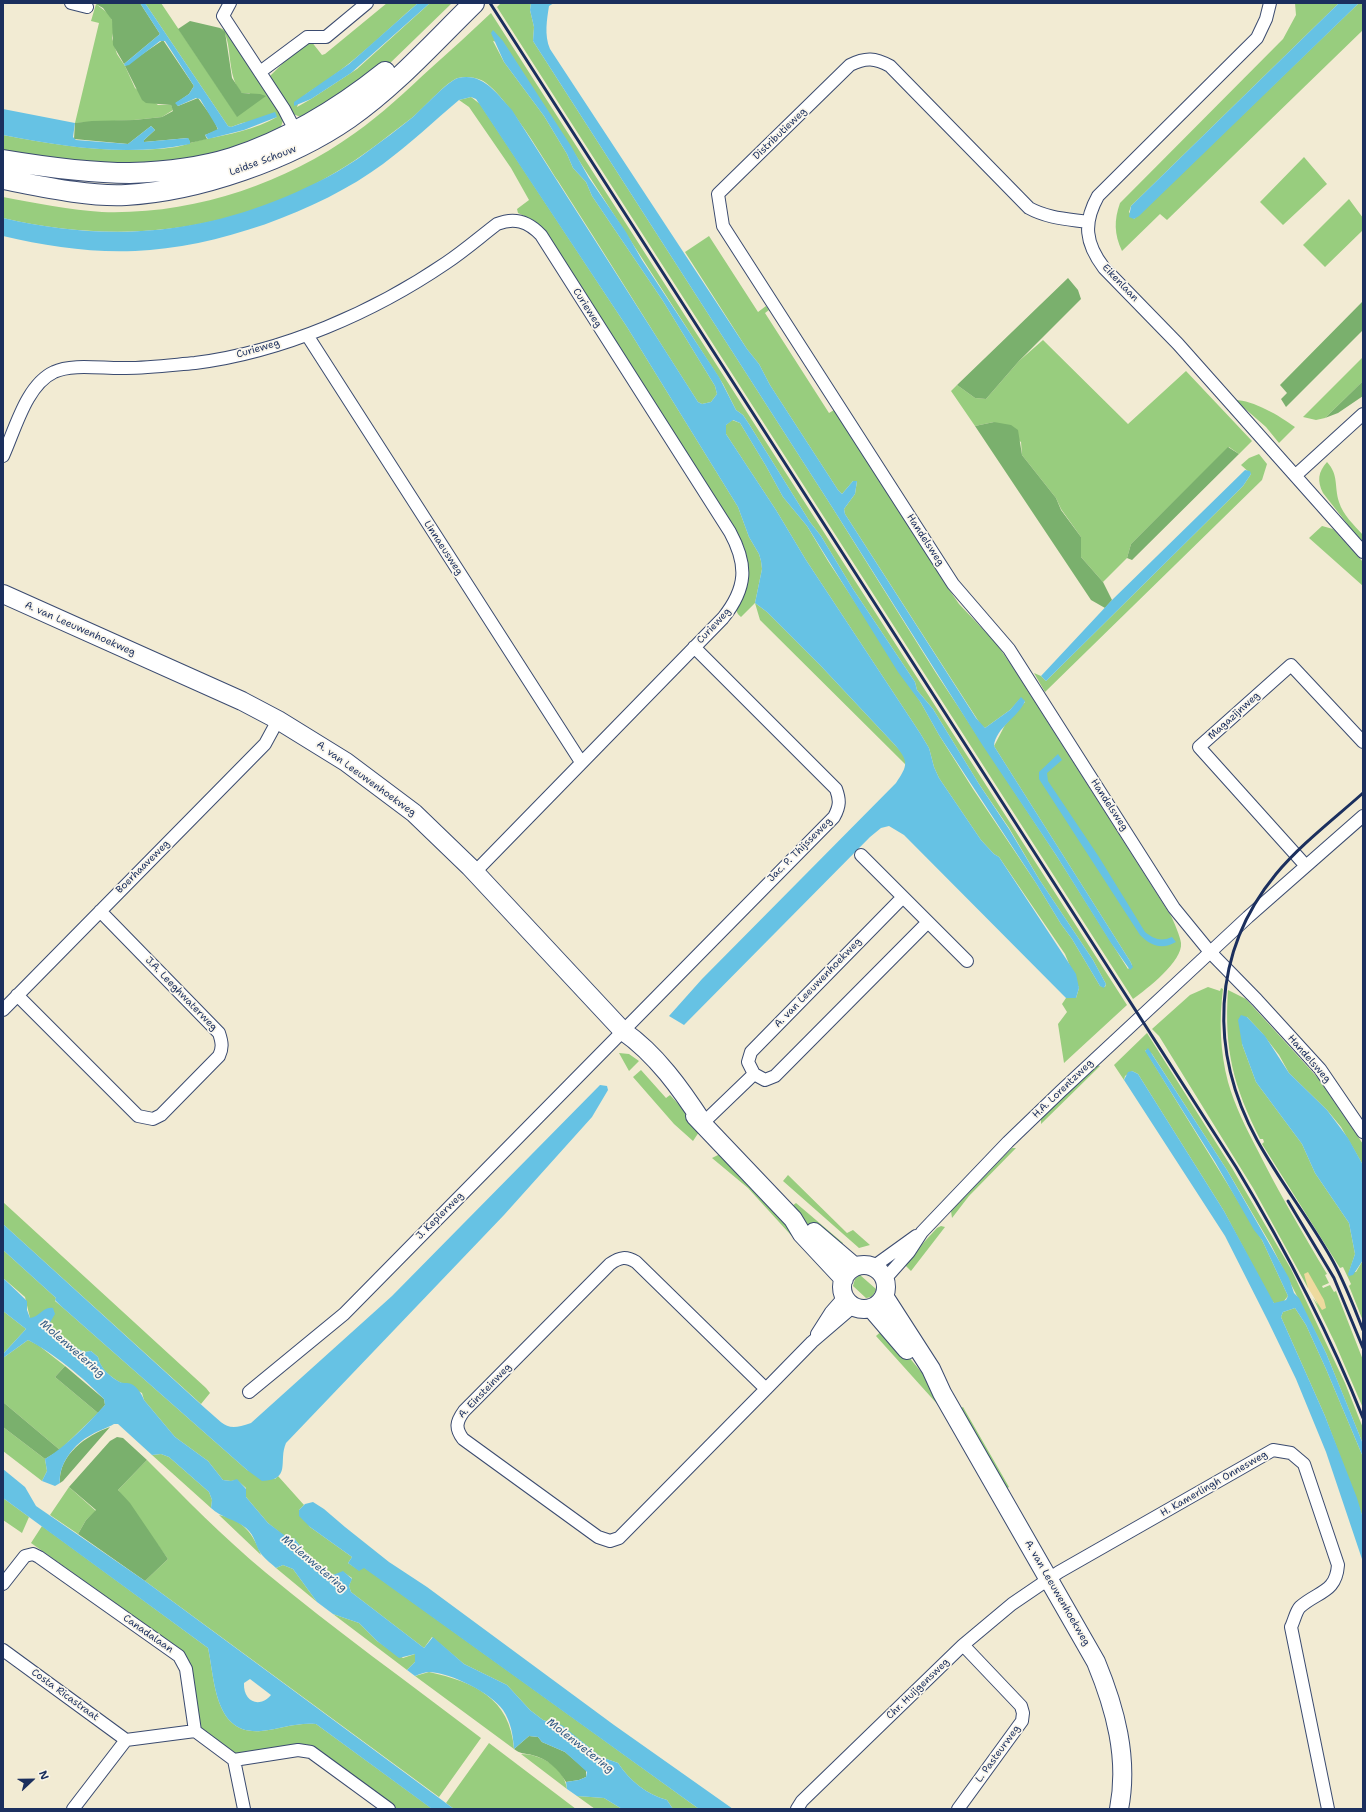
<!DOCTYPE html>
<style>
body{margin:0}
#map{position:relative;width:1366px;height:1812px;overflow:hidden;background:#f2ebd3;font-family:"Shantell Sans",sans-serif}
canvas{display:block}
.frame{position:absolute;inset:0;border:4px solid #1b2f5e;pointer-events:none}
.north{position:absolute;left:12px;top:1760px;width:40px;height:40px;-webkit-text-stroke:3px #fbf7ec;paint-order:stroke;rotate:68deg;font-size:11px;font-weight:700;line-height:16px;text-align:center;color:#1b2f5e}
.north::after{content:'';display:block;margin:auto;width:14px;height:18px;background:#1b2f5e;clip-path:polygon(50% 0,100% 100%,50% 72%,0 100%)}
</style>
<div id="map">
<canvas width="1366" height="1812"></canvas>
<div class="frame"></div>
<div class="north">N</div>
</div>
<script>
const ctx = document.querySelector('canvas').getContext('2d');
ctx.lineJoin = 'round';
function paint(path, color) { ctx.fillStyle = color; ctx.fill(path, 'evenodd'); }
function trace(path, color, width, dash) { ctx.strokeStyle = color; ctx.lineWidth = width; ctx.lineCap = dash ? 'butt' : 'round'; ctx.setLineDash(dash || []); ctx.stroke(path); }
function drawText(font, color, halo, rows, align = 'center') {
  ctx.font = font + ' "Shantell Sans",sans-serif'; ctx.lineWidth = 3.5; ctx.setLineDash([]); ctx.textBaseline = 'middle'; ctx.strokeStyle = halo; ctx.fillStyle = color; for (const [text, x, y, turn = 0] of rows) {
    ctx.save(); ctx.translate(x, y); ctx.rotate((+turn || 0) * Math.PI / 180); ctx.textAlign = isNaN(turn) ? turn : align; if (halo) ctx.strokeText(text, 0, 0); ctx.fillText(text, 0, 0); ctx.restore();
  }
}
paint(new Path2D(`
 M145 3H161L237 116 250 93H242C225 77 234 37 220 28L225 30 284 118 279 132 209 157 120 166 3 152V135C60 146 117 155 176 147 186 145 195 141 205 139 228 135 256 129 277 117L242 123 231 127 228 126Z
 M387 3H418C388 29 359 58 326 81 314 90 302 93 297 107L311 99 357 69 430 3H452L385 68 303 118 293 114 270 76 302 44 311 41 322 55 325 54Z
 M501 3H531L530 10 534 27 533 41 832 507 936 673 1056 855 1128 969 1132 965 1130 961 994 746 1005 725 1025 702 1021 698 1010 710 985 728 981 725 845 514 844 509 855 494 857 481H853L842 494 838 490 770 385 759 364 747 349 685 252 709 236 758 312 766 306 769 310 765 313 829 413 834 410 946 585 959 604 996 643 1012 666 1171 916C1174 922 1180 936 1181 943 1183 961 1147 989 1133 999L497 7Z
 M1295 3H1339L1131 206 1129 212 1134 219 1359 3H1363V30L1167 220 1160 214 1122 251C1114 234 1114 220 1120 203L1283 39 1296 15Z
 M96 4 109 14 112 20 114 28 112 38 117 54 125 66 135 88 158 105H171L173 110 162 117 134 120 75 123 99 23 91 21Z
 M491 13 1127 1005 1064 1063 1058 1024 1067 1012 1062 1004 1066 998H1076L1079 988 1065 954 999 857 994 854 981 840 939 778 934 767 929 748 920 733 806 560 776 510 726 434V425L732 420 740 423 766 466 783 497 807 526 828 561 921 703 939 735 973 789 1036 883 1061 924 1072 939 1100 986 1105 987 1106 984 1093 960 1039 879 1009 828 979 784 933 709 917 690 915 682 853 589 821 536 810 522 749 424 743 415 736 410 723 384 504 44 493 41 504 62 544 116 567 154 573 168 586 182 592 196 663 301 715 386 717 394 711 402 702 404 698 402C651 329 605 254 558 181 543 158 503 90 481 80 474 77 465 76 458 78 447 81 424 108 413 117 406 122 399 128 392 133 368 152 342 170 315 184 217 235 109 243 3 218V197C33 203 72 210 102 212 191 215 283 185 355 133 382 114 406 91 431 68 451 50 471 32 491 13Z
 M471 97 480 104 627 327 738 507 749 537 759 554 761 561 762 569 755 603 767 612 820 665 895 745 905 756 906 765 760 620 755 603 741 617C739 615 736 613 737 609 738 604 743 598 745 592 752 572 748 552 738 534L549 238 535 221 518 213 517 209 529 200 511 168 469 107 459 100Z
 M1304 157 1327 184 1283 225 1260 202Z
 M1349 199 1363 218V230L1325 267 1303 245Z
 M1043 340 1128 424 1186 371 1252 441 1239 454 1229 447 1131 544 1127 558 1103 582 1081 557V537L1061 509 1056 498 1022 455 1021 442 994 422 975 426 951 391 957 385 975 398 986 399 1019 361Z
 M1363 357V381L1325 418 1316 420 1303 417Z
 M1235 400C1253 400 1280 416 1295 427L1279 443 1266 427Z
 M1259 454 1267 464 1262 480 1045 692 1034 673 1041 676 1046 681 1243 486 1251 474 1241 465 1249 458Z
 M1327 462C1339 475 1334 486 1339 502 1343 515 1354 525 1363 535V544L1323 493C1317 481 1318 472 1327 462Z
 M1322 526 1333 529 1363 562V586L1309 538Z
 M1208 987 1220 991 1221 988 1223 989C1219 1020 1220 1051 1228 1082 1235 1106 1246 1128 1257 1149 1279 1193 1302 1232 1327 1274L1325 1275 1329 1283 1322 1286 1323 1288 1330 1285 1334 1292 1336 1291 1363 1360V1408L1335 1343 1313 1298 1318 1305 1306 1280 1309 1288H1308L1253 1188 1159 1036 1152 1029 1190 995Z
 M1228 990 1246 999 1318 1078 1363 1144V1165L1341 1127 1327 1110 1289 1073 1279 1055 1262 1033 1247 1017 1242 1044 1256 1082 1302 1144 1315 1173 1349 1223 1355 1254 1349 1272H1356L1363 1260V1321L1349 1286 1351 1284 1343 1267 1340 1268 1262 1144 1264 1142 1263 1139H1260C1233 1085 1224 1050 1228 990Z
 M1147 1033 1232 1168 1291 1269 1345 1383 1363 1428V1444L1326 1353 1271 1245 1227 1170 1152 1054 1145 1050 1262 1240 1288 1296 1284 1301 1275 1304 1271 1300 1224 1211 1138 1074 1132 1071 1125 1076 1124 1080 1114 1065Z
 M619 1053 629 1054 639 1061 629 1071Z
 M1096 1065 1100 1066 1041 1124V1119Z
 M641 1070 666 1098 670 1095 696 1123 699 1132 693 1141 674 1124 633 1077Z
 M1012 1148H1016L969 1196 952 1218 951 1211Z
 M720 1154 825 1263 820 1267 748 1188 712 1158Z
 M788 1175 847 1233 853 1230 870 1245 859 1248 783 1181Z
 M3 1202 206 1388 210 1393 201 1404 3 1224Z
 M796 1203 843 1243 839 1248C827 1238 796 1219 792 1206Z
 M941 1226 945 1227 911 1271 904 1264 937 1228Z
 M3 1250 56 1298 55 1301 61 1306 247 1470 275 1479 278 1476 304 1505 299 1510 310 1527 352 1557 348 1563 359 1570 364 1567 699 1809H673L667 1800C646 1794 630 1781 618 1763L601 1757 556 1722H549L543 1720 530 1710 507 1685 464 1664 432 1637 424 1648 351 1592 349 1586 352 1578 343 1572 333 1575C312 1567 307 1554 294 1538L288 1539 268 1523 246 1497V1488L237 1480 231 1481 223 1480 208 1461 175 1437 144 1400 142 1393C126 1385 102 1377 98 1357L91 1351 84 1352 48 1332 30 1318 25 1297 3 1278Z
 M860 1275 876 1289C875 1294 871 1298 866 1298L853 1286 855 1279Z
 M1295 1308 1306 1325 1326 1369 1363 1457V1518L1325 1416 1281 1317 1283 1312Z
 M3 1311 26 1329 3 1354Z
 M885 1328 927 1379 939 1406 876 1336Z
 M28 1340 38 1345 65 1366 55 1377 98 1413 60 1450 3 1402V1358Z
 M963 1407 1009 1487 1006 1489 959 1409Z
 M3 1427 45 1459 47 1471 42 1481 3 1451Z
 M161 1454 169 1457 209 1492 212 1500 211 1508 152 1455Z
 M147 1460C185 1498 223 1537 265 1572 335 1630 409 1683 481 1738L439 1797 145 1581 168 1559 118 1490Z
 M69 1487 96 1511 86 1520 78 1534 50 1515Z
 M3 1498 29 1517 22 1533 3 1520Z
 M219 1515C243 1520 253 1533 261 1555Z
 M42 1526 208 1648C215 1680 214 1735 261 1731 280 1729 297 1722 316 1724L431 1808 396 1809 306 1744 235 1754 199 1729 190 1664 183 1651 31 1543Z
 M283 1565 293 1569 317 1602 276 1568Z
 M333 1614 359 1623 377 1641 403 1658 415 1654V1662L407 1670Z
 M429 1672C474 1682 510 1698 514 1749L415 1676Z
 M489 1743 576 1809H454L446 1803Z
 M521 1754C541 1754 564 1767 567 1789Z
 M577 1796 604 1798 622 1809H595Z`), '#98cd7e');
paint(new Path2D(`
 M94 3H140L160 34 124 64 113 45 112 20 103 8Z
 M190 21 220 28 225 32 232 78 242 93 260 94 266 96 237 117 178 29Z
 M163 40 194 86 189 94 176 103 178 106 198 98 214 120 218 130 205 135 207 139 190 143 188 138 144 142V140L155 130 151 126 128 144 74 139 75 123 92 121 134 120 162 117 173 111 171 105 146 103 142 100 125 66Z
 M1068 278 1078 290 1081 299 1019 361 986 399 975 398 957 385Z
 M1363 301V330L1286 407 1281 399 1287 393 1280 385Z
 M1363 381V396L1338 413 1325 418Z
 M994 422 1011 425 1018 430 1022 455 1056 498 1061 510 1081 537V557L1103 582 1112 600 1105 608 1091 600 975 426Z
 M1228 447 1239 454 1132 560 1127 558 1131 544Z
 M65 1366 104 1399 105 1405 98 1413 55 1377Z
 M3 1402 60 1450 45 1459 3 1427Z
 M110 1427 63 1481 60 1483C58 1455 87 1435 110 1427Z
 M117 1437 123 1438 147 1460 118 1490 130 1503 168 1559 145 1581 78 1534 86 1520 96 1510 69 1487 110 1441Z
 M529 1736 538 1737 542 1742 565 1752 586 1770V1777L579 1780 566 1782C558 1769 548 1759 532 1755 524 1753 520 1754 514 1749Z`), '#7ab06d');
paint(new Path2D(`
 M1308 1272 1324 1300 1326 1308 1322 1310 1308 1288 1304 1274Z`), '#eeda9e');
paint(new Path2D(`
 M140 3H145L228 126 231 127 275 112 277 117 244 130 208 139 205 135 218 129 200 99 196 98 178 106 175 103 189 94 194 86 165 41H160L129 65 125 66 124 64 160 34Z
 M418 3H430L351 73 311 99 294 106V102L349 64Z
 M531 3H554L549 6C547 19 544 35 550 49L747 349 759 364 770 385 838 490 842 494 853 481H857L855 494 844 509 845 514 976 718 985 728 1010 710 1021 697 1025 701C1019 717 996 727 994 746L1130 961 1133 967 1130 970 1111 943 1056 855 983 746 832 507 533 41 534 27 530 10Z
 M1339 3H1359L1139 216 1134 219 1129 217 1131 206Z
 M493 30 503 41 571 146 589 178 626 232 642 260 719 377 736 410 743 415 749 424 810 522 821 536 853 589 915 682 917 690 933 709 979 784 1009 829 1039 879 1093 960 1106 984 1104 988 1100 986 1072 939 1061 924 1036 883 939 735 921 703 898 672 807 526 783 497 766 466 740 423 733 420 726 425V434L776 510 806 560 920 733 929 748 934 767 939 778 981 840 994 854 999 857 1076 974 1079 988 1076 998H1066L904 835 889 826 881 828 870 837 684 1025 669 1016 702 979 896 783C908 765 909 762 895 745L820 665 767 612 755 603 762 569 761 561 759 554 749 537 738 507 627 327 476 99 471 97 459 100C434 121 410 144 383 164 318 212 215 248 135 251 91 253 46 246 3 236V218C102 241 191 236 285 197 313 185 342 171 367 152 382 141 398 129 413 117 422 109 449 80 458 78 483 72 497 94 512 110L698 402 702 404 711 402 717 394 715 386 663 301 592 196 586 182 573 168 567 154 544 116 504 62 491 33Z
 M3 109 75 123 73 137 76 140 128 144 151 126 155 130 144 140V142L188 138 190 141V144C127 157 65 147 3 135Z
 M1245 470 1250 471 1251 474 1243 486 1046 681 1041 676 1112 600Z
 M1058 754 1062 760 1047 773 1048 781 1099 857 1145 932C1154 939 1161 942 1172 937L1176 942C1162 950 1151 946 1140 935L1039 779V772Z
 M1241 1015 1247 1017 1265 1036 1289 1073 1327 1110 1348 1138 1363 1165V1260L1353 1275 1349 1276 1348 1274 1355 1254 1349 1223 1315 1173 1302 1144 1256 1082 1242 1044 1238 1020Z
 M1148 1048 1227 1170 1289 1278 1294 1293 1299 1298 1326 1353 1344 1397 1363 1444V1457L1326 1369 1306 1325 1295 1308 1283 1312 1281 1317 1325 1416 1357 1498 1363 1518V1562L1326 1452 1296 1379 1268 1321 1225 1236 1124 1080 1128 1072 1132 1071 1138 1074 1224 1211 1274 1303 1286 1300 1288 1296 1262 1240 1254 1230 1215 1162 1152 1062 1145 1051Z
 M600 1085 607 1086 608 1090 592 1117 504 1215 286 1443C278 1461 292 1480 262 1481L247 1470 61 1306 55 1300 56 1298 3 1250V1224L206 1409C225 1425 226 1432 251 1423L392 1296Z
 M3 1278 27 1301V1310L30 1318C40 1317 43 1306 53 1308L55 1314 48 1326V1332L84 1352 91 1351 98 1357C100 1367 109 1376 118 1381 121 1383 124 1383 127 1383 135 1383 142 1394 144 1400L175 1437 208 1461 223 1480 231 1481 237 1479 246 1489V1497L268 1523 288 1538H294C307 1554 312 1567 333 1575L343 1571 352 1579 349 1586 351 1592 424 1648 433 1637 464 1664 507 1685 530 1710 543 1720 549 1722H556L563 1726 601 1757 618 1763C630 1781 646 1794 667 1800L673 1809H622L604 1798 577 1796 567 1789 566 1782 579 1780 586 1777 587 1772 565 1752 542 1742 538 1737 529 1736 514 1749C513 1735 511 1722 503 1710 491 1693 451 1673 430 1672 425 1672 420 1674 415 1676L407 1670 415 1662V1654L399 1658 377 1641 359 1623 333 1614 317 1602 293 1569 283 1565 276 1568C272 1564 266 1560 262 1555 255 1547 256 1536 246 1528 235 1519 221 1518 211 1508L212 1500 209 1492 169 1457 161 1454 152 1455 118 1424H114C107 1428 99 1430 91 1435 75 1443 58 1464 60 1483L55 1486 42 1481 47 1471 45 1459C68 1445 86 1425 105 1405L104 1399C85 1379 52 1352 28 1340L3 1358V1354L26 1329 3 1311Z
 M3 1469 25 1487 36 1506 145 1581 454 1809H432L316 1724C297 1722 280 1729 261 1731 214 1735 215 1680 208 1648L3 1498ZM250 1679 271 1695C259 1709 243 1701 244 1683Z
 M313 1502 324 1509 345 1527 389 1562 427 1587 614 1725 733 1809H699L364 1568 359 1571 348 1563 352 1557 310 1527 299 1516V1510L305 1504Z`), '#66c2e4');
const street = new Path2D(`
 M71 3 87 7
 M230 3 223 16 284 109 298 136
 M1270 3 1266 19 1257 38 1098 196C1083 223 1085 243 1104 268L1178 344 1363 552
 M260 72 307 37H326L367 3
 M1087 222C1067 219 1047 218 1029 208L890 66C875 58 866 57 850 65L718 194 723 226 953 584 1009 649 1174 908 1210 952 1257 1000 1320 1069 1363 1132
 M307 335 581 762
 M3 456C15 430 26 385 54 372 72 363 105 369 126 368 149 368 172 365 195 363 283 352 374 312 446 263 464 251 480 237 497 224 514 217 528 221 541 235L730 532C748 565 747 588 723 618L475 872
 M1296 475 1363 414
 M861 855 967 961
 M1306 866 1199 747 1291 665 1363 742
 M17 995 138 1116 153 1119 161 1115 219 1056C223 1048 222 1042 219 1033L100 911
 M3 1010 265 744 278 720
 M754 1074 748 1062 751 1052 903 897
 M703 1123 754 1074 765 1080 775 1076 927 923
 M873 1267 916 1236
 M885 1279 909 1252 922 1232 1008 1142 1061 1091 1248 917 1363 816
 M817 1334 831 1312 845 1296
 M766 1389 619 1538 610 1541 598 1537 463 1439C455 1428 456 1422 464 1411L610 1264C620 1257 626 1256 636 1262L766 1389 812 1342 854 1306
 M249 1392 344 1314 834 817C840 806 840 800 836 789L694 647
 M3 1584 25 1556 33 1554 39 1557 179 1656 186 1669 195 1731 234 1760 298 1750 311 1752 389 1809
 M3 1650 126 1740
 M234 1760 244 1809
 M73 1809 126 1740 195 1731
 M797 1809 802 1801 963 1645 1012 1604 1059 1572 1273 1450 1291 1453 1304 1464 1338 1565C1336 1593 1318 1591 1300 1607 1296 1611 1294 1621 1291 1627L1328 1809
 M958 1809 1022 1721 1023 1713 1021 1706 963 1645`);
const secondary = new Path2D(`
 M3 594 242 701 278 720 346 762 414 813 470 867 623 1031C656 1054 681 1089 703 1123
 M695 1116 793 1219 802 1234 844 1279
 M814 1232 855 1267
 M842 1287a22 22 0 1 1 44 0a22 22 0 1 1-44 0Z
 M884 1296 931 1369 942 1393 1096 1662C1115 1708 1129 1758 1119 1809
 M871 1308 907 1350`);
const primary = new Path2D(`
 M3 160C45 167 87 173 130 173 163 172 200 168 232 158 287 140 340 108 385 72
 M3 179C40 186 88 197 126 195 198 191 290 159 349 118 395 86 434 42 474 3`);
trace(street, '#3b4b70', 14);
trace(secondary, '#3b4b70', 20);
trace(primary, '#3b4b70', 22);
trace(street, '#fff', 12);
trace(secondary, '#fff', 18);
trace(primary, '#fff', 20);
trace(new Path2D(`
 M490 3 1236 1167C1284 1247 1328 1330 1363 1418
 M1363 793C1334 819 1301 844 1276 874 1211 953 1209 1052 1257 1140 1279 1180 1307 1216 1330 1256 1344 1280 1353 1305 1363 1330
 M1288 1201 1334 1278 1363 1348`), '#1b2f5e', 3);
drawText('10px', '#1b2f5e', '#fbf7ec', [
 ["Distributieweg",780,134,-44],
 ["Leidse Schouw",263,161,-20],
 ["Eikenlaan",1120,283,46],
 ["Curieweg",587,308,57],
 ["Curieweg",258,349,-16],
 ["Handelsweg",925,540,57],
 ["Linnaeusweg",443,548,57],
 ["Curieweg",714,626,-47],
 ["A. van Leeuwenhoekweg",80,629,24],
 ["Magazijnweg",1234,716,-42],
 ["A. van Leeuwenhoekweg",366,779,36],
 ["Handelsweg",1109,805,57],
 ["Jac. P. Thijsseweg",800,850,-45],
 ["Boerhaaveweg",143,867,-45],
 ["A. van Leeuwenhoekweg",818,983,-46],
 ["J.A. Leeghwaterweg",181,994,46],
 ["Handelsweg",1309,1059,49],
 ["H.A. Lorentzweg",1063,1089,-44],
 ["J. Keplerweg",440,1216,-45],
 ["A. Einsteinweg",485,1391,-46],
 ["H. Kamerlingh Onnesweg",1214,1484,-30],
 ["A. van Leeuwenhoekweg",1057,1593,60],
 ["Canadalaan",148,1634,35],
 ["Chr. Huijgensweg",918,1689,-44],
 ["Costa Ricastraat",65,1695,36],
 ["L. Pasteurweg",998,1754,-54]
]);
drawText('italic 11px', '#325b86', '#fbf7ec', [
 ["Molenwetering",72,1349,41],
 ["Molenwetering",314,1564,40],
 ["Molenwetering",580,1746,38]
]);
</script>
